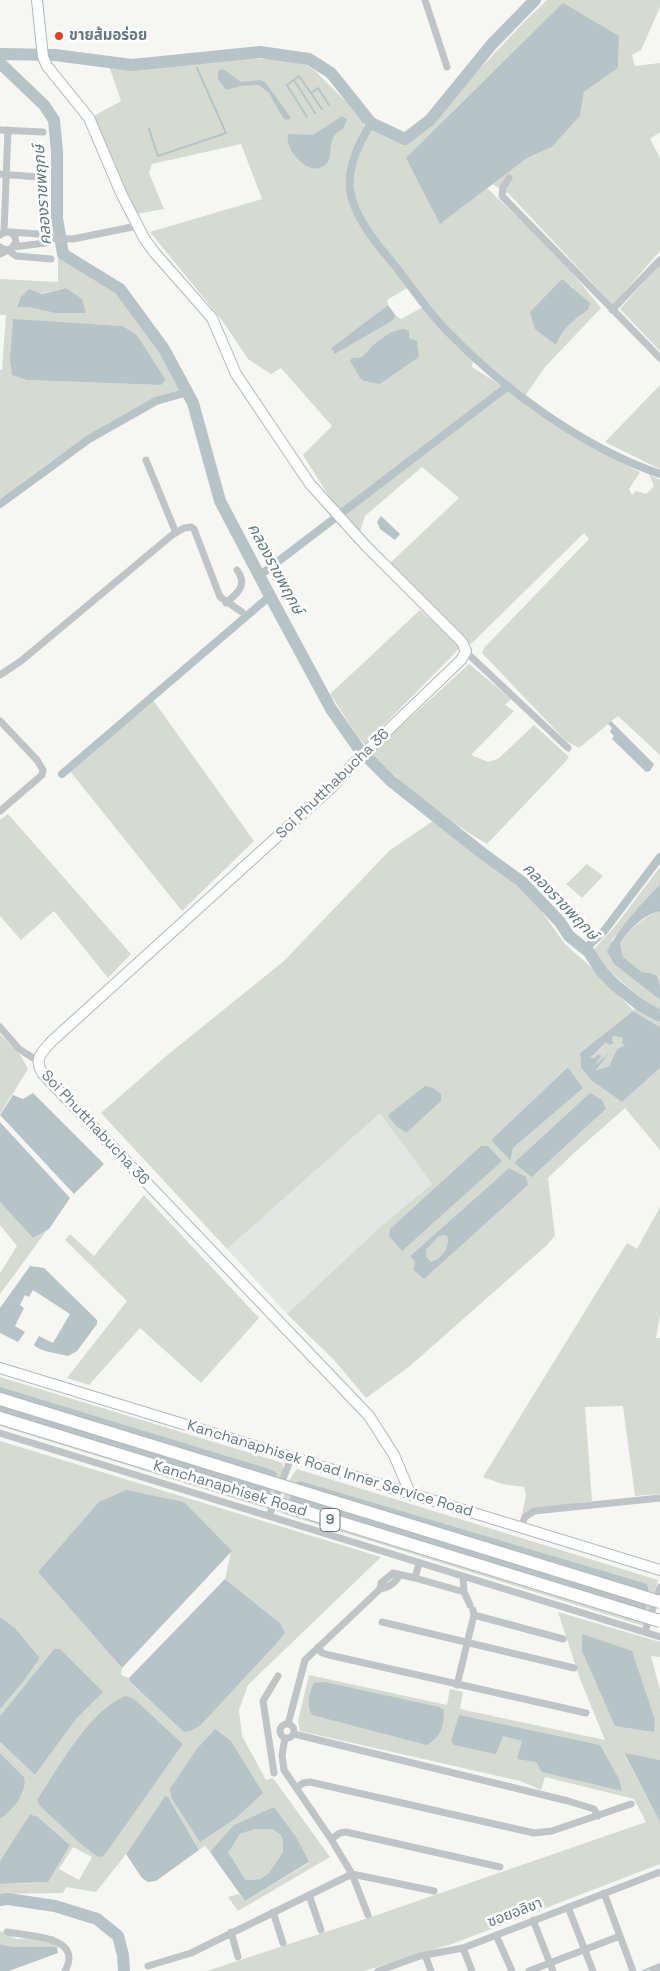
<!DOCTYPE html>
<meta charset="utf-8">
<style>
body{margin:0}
canvas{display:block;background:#f6f6f3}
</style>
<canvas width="660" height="1971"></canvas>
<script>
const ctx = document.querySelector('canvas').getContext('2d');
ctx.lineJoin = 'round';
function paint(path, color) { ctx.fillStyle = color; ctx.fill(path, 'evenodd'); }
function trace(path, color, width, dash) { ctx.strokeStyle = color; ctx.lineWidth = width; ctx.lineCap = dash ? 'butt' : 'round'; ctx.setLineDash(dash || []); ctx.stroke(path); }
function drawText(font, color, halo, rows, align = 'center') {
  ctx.font = font + ' "Space Grotesk","Noto Sans Thai",sans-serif'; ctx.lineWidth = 5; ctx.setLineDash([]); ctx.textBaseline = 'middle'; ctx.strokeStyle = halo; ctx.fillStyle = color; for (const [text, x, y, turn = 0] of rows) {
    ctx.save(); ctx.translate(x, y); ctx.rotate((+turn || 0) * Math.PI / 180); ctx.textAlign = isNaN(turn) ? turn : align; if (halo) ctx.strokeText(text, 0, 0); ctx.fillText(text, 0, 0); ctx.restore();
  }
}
paint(new Path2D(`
 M380 1112 433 1184 380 1227 287 1314 227 1249Z`), '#e4e6e4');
paint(new Path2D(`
 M547 0H660V7L641 50 632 55 635 66 660 63V132L650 139 660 158V251L613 305 509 194 492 184 527 158 552 147 580 116 584 92 618 68 619 36 440 224 487 188 561 259 601 308 545 367 525 396 473 360 472 367 502 386 339 512 303 455 332 426 281 368 271 374 248 359 221 319 150 232 262 199 241 144 152 164 149 173 164 209 136 214 94 116 121 101 109 66 196 63 244 58 300 61 314 70 363 118 364 126 401 142 414 139 523 23ZM571 285 588 310C571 321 565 327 556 345ZM407 288 423 307 401 319 396 316 392 321 335 354 331 348 388 305 387 300ZM383 337 419 357 380 384 364 381 352 358 362 357Z
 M58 245 68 250 114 290 123 300 140 322 184 390C158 401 132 411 107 425 69 447 35 473 0 499V370H2L6 315H0V279L58 282ZM66 288 86 313H55L28 307 17 306 20 298ZM13 320 123 326 137 335 166 380 161 385 27 380 13 375Z
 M660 264V351L620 309Z
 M660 385V469L605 442Z
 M509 390 584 443 640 472 629 489 632 495 636 491 646 494 654 486 649 474 660 480V755L618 716 579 748 566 741 482 653 484 648 589 539 584 533 471 644 389 564 459 498 422 467 365 516 359 535 341 516Z
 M420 610 456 642 459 649 378 731 387 739 469 664 511 699 505 705 514 711 471 755 488 762 498 759 534 725 569 757 566 761 487 844C443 818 399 784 365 745 352 730 342 711 330 694Z
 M153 700 254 841 182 911 69 770Z
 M8 814 131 954 108 978 54 911 21 940 0 916V820Z
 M433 821 508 878 535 902 565 944 592 968 633 1010 639 1008 660 1020V1027L633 1011 580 1053 581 1068 592 1081 622 1102 660 1068V1150L625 1108 574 1153 548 1178 555 1236 547 1245 410 1366 366 1398 334 1360 287 1314 380 1227 432 1184 380 1113 227 1249 101 1113 165 1057 284 961 390 850ZM568 1067 582 1088 513 1148 491 1140ZM606 1109 531 1178 514 1163ZM509 1168 528 1185 423 1278 413 1270 415 1262 410 1256Z
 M587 864 603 876 582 898 566 884Z
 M660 867V884L612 940 614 964 660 1000V1011L649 1005 598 961 595 954V948L616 925Z
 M658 911H660V987L650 973 642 972 623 957 620 944C629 929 643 918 658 911Z
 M0 1034 21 1056 28 1069 0 1114Z
 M613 1036 623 1038 625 1045 617 1049 609 1066 595 1070 607 1056 592 1067 595 1058 589 1059 606 1042 613 1043 612 1041Z
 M144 1195 259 1318 201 1383 140 1328 89 1385 67 1378 127 1301 65 1240 70 1234 94 1256Z
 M0 1202 33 1238 47 1230 0 1294V1273L17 1246 0 1225Z
 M660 1207V1315L656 1338H660V1494L635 1496 623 1406 585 1407 592 1501 527 1511 521 1520 526 1495 524 1487 502 1484 483 1477 627 1243 637 1249Z
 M444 1235 448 1237C448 1252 444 1256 431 1262L426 1256V1250L438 1237Z
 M0 1377 283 1463V1473L269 1509 0 1426Z
 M0 1441 381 1557 248 1685 239 1710 242 1736 266 1780 273 1778 330 1857 238 1911 228 1897 239 1894 245 1901 309 1863 274 1807 221 1841 210 1852 205 1846 199 1850 168 1797 165 1796 123 1858 96 1892 66 1887 63 1893 0 1894V1884L40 1883 70 1845 38 1817 30 1814 0 1861V1819L23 1792 24 1777 0 1753V1742L35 1775 77 1718 103 1692 54 1649 0 1716V1709L23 1682 40 1658 15 1628 0 1617ZM231 1551 225 1579 280 1623 285 1633 277 1643 201 1725 184 1731 131 1684 129 1678 121 1675 122 1668 38 1572ZM107 1707 158 1721 183 1744 103 1856 57 1770 83 1733ZM73 1847 92 1857 79 1880 59 1869Z
 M297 1469 658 1580 644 1626 281 1513C283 1497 286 1482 297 1469Z
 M558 1612 660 1642V1657L651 1656 660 1690V1760L624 1754 660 1822V1864L452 1944 364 1971H207L377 1915 646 1822 634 1799 545 1777 541 1790 520 1781 300 1731 298 1721 309 1675 447 1705 450 1689 463 1692 460 1709 605 1740 580 1679Z
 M255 1829H272L280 1834 283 1840V1852L269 1873 260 1879 246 1880C239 1871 235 1861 228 1853L240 1834Z
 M0 1931 17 1939 54 1936 57 1947H13L0 1944Z`), '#d6dbd2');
paint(new Path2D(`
 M563 3 619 36 618 68 584 92 580 116 552 147 527 158 440 224 406 158Z
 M223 69 241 82 260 80 266 83 291 118 287 120 283 118 269 93 259 85 240 86 226 90 218 79V71Z
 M342 116 347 120 343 129C322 138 338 160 322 167 307 175 284 149 288 134L313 135Z
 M562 279 590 303 588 310C573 320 563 328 556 345L535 329 530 312Z
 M66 288 82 299 86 313H55L28 307H17L20 298 29 289 42 294Z
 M388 305 396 316 392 321 335 354 331 348Z
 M13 319 123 326 137 335 166 380 161 385 27 380 12 375 10 360Z
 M403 329 409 331V338L417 341 419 357 380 384 364 381 360 378 350 361 352 358 362 357C374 344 385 332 403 329Z
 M381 516 400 534 395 540 380 529 377 522Z
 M611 721 654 764 650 771 646 772 612 739 614 736 610 732 612 728 608 724Z
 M660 884V911C644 914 628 930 620 944L623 957 642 972 650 973 657 976 660 987V1000L614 964 607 951C620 926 641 905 660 884Z
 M633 1011 660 1027V1068L622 1102 592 1081 581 1068 580 1053ZM613 1036 623 1038 622 1043 625 1045 617 1049 609 1066 596 1070 609 1053 595 1065 601 1056 598 1054 595 1058H590L606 1042 609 1045 614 1043 612 1041Z
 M568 1067 583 1088 513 1148 510 1160 491 1140Z
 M425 1086 433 1088 441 1094V1101L407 1132C398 1129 392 1122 388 1115Z
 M33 1093 104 1164 74 1194 0 1115 13 1095 23 1099Z
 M590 1093 602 1100 606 1109 532 1177 533 1179 514 1163Z
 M0 1122 70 1198 49 1229 33 1238 0 1202Z
 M481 1146H488L502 1161 402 1251 389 1236 390 1229Z
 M509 1168 526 1177 528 1185 424 1279 413 1270 415 1262 410 1256ZM444 1235 448 1237C448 1251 443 1257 431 1262L426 1256V1250L438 1237Z
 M30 1266 44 1268 97 1320V1324L77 1351 68 1356C58 1353 40 1352 34 1345L39 1336 53 1343 70 1314 33 1290 29 1297 25 1295 20 1305 24 1308 15 1326 25 1332 18 1342 0 1333V1308Z
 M0 1387 269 1469 277 1473 266 1504 0 1422Z
 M300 1481 647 1584C651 1597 647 1607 642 1620L289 1504 293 1484Z
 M126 1490 184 1502 232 1551 122 1668 38 1572 99 1502Z
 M225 1579 280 1623 285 1633 277 1643 201 1725 190 1731 184 1732 131 1683 129 1678Z
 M0 1617 15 1628 40 1658 23 1682 0 1709Z
 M582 1634 632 1651 655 1720 654 1732 615 1726 582 1651Z
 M54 1649H60L103 1692 77 1718 35 1775 0 1742V1716Z
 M325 1682 439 1707 444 1710C444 1726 441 1737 427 1745L312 1715C306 1705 309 1693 314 1683Z
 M126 1696 134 1699 183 1744 108 1850 103 1856 98 1857 81 1844 41 1807 37 1800C57 1770 91 1708 126 1696Z
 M459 1715 600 1745 619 1779 622 1791 542 1772 536 1762 517 1759 522 1741 503 1736 496 1754 454 1745 451 1741Z
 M215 1729 231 1741 263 1793 236 1818 200 1842 172 1799 170 1789 196 1750Z
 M0 1753 24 1777C28 1792 12 1811 0 1819Z
 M624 1753 660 1760V1822Z
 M165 1796 168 1797 199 1850 156 1881 148 1882 142 1878 126 1854Z
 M274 1807 296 1837 309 1862 245 1901 210 1852 234 1825ZM255 1829H272L280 1834 283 1840V1852L269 1873 260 1879 246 1880C239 1871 235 1861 228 1853L240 1834Z
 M30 1814 38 1817 70 1845 48 1882 0 1884V1861Z
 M0 1944 13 1947H57L58 1953 9 1971H0Z`), '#b6c4c7');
trace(new Path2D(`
 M294 80 315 113
 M311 93 318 88 329 105
 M307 117 287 85 299 76 322 109
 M149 129 158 156 226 133 197 68
 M643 1971 660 1964`), '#b6c4c7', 2);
trace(new Path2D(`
 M371 123C360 142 347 166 350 190 355 220 378 245 396 267 413 289 429 313 448 332 504 390 584 448 660 474
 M0 504 89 439 156 401 188 392
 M259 576 508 386
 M62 774 270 596
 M585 949 604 931 660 857`), '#b6c4c7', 8);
trace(new Path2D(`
 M0 54 55 55 132 65 260 52 309 59 331 73 371 123 405 139 430 120 492 44 535 0
 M0 63 44 105 54 120 57 152V218L63 254 120 289 164 349 193 403 220 501 270 596 331 709 359 749 391 781 482 853 522 882 560 922 569 936 589 952 601 971 615 985 640 1005 660 1016
 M0 1900 8 1899 55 1906 97 1919 118 1936 123 1955 124 1971`), '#b6c4c7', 12);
const secondary = new Path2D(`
 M37 0 43 57 47 66 89 118 121 193 144 238 154 252 212 318 236 374 310 484 365 545 462 642 466 651 461 660 356 761 332 787 52 1041C42 1052 33 1059 43 1074L369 1416 394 1455 411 1495
 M0 1368 660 1570`);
trace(secondary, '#b2b8bc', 12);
trace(new Path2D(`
 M425 0 447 67
 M0 130 43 132
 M0 174 38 177
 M509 178 503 187 502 196 660 358
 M4 232 8 130
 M10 232 39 234 53 238 73 239 137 226
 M0 235C7 229 15 232 16 242L11 249 5 250 0 247
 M13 247 45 243 53 238
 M0 254 8 250 16 256 51 259
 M612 310 660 260
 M146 460 176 533
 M226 603C238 593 248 585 237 570
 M466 652 568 748
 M0 675 21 661 172 535 184 528 191 527 194 529 220 597 242 612
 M0 721 37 760 43 770 42 775 0 811
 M0 1027 19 1049 38 1061
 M0 1433 660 1637
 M269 1516 291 1458
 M521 1527 525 1517 534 1511 660 1498
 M463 1577 464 1592 470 1605
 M415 1578 464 1592
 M380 1589 381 1583 393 1573 415 1578 419 1563
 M474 1615 563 1639
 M382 1622 574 1668
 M645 1632 660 1587
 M318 1647 322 1653 329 1655 586 1713
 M457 1685 474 1615 473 1610
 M288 1724 305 1660 380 1589C388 1588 396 1583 399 1575
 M280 1731a7 7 0 1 1 14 0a7 7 0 1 1-14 0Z
 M294 1734 568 1801 594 1809 598 1816
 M285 1738 282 1755 284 1770 331 1839 352 1874 368 1915
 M274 1773 263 1701 278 1676
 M296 1788 303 1783 310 1782 534 1833 552 1831 631 1804
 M331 1839 340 1833 346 1832 500 1867
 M604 1893 633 1971
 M309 1895 321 1930
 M568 1907 593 1971
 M273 1912 283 1943
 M533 1920 553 1971
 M7 1932C29 1936 84 1936 65 1971
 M231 1932 238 1957
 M496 1935 512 1971
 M463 1948 472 1971
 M425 1955 431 1971
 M148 1966 191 1953 352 1874 434 1891
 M378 1971 420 1956 463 1948 660 1872
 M529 1971 620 1936
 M653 1971 660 1968`), '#bfc4c7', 7);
trace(secondary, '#fff', 10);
const highwayBridge = new Path2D(`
 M0 1399 660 1602
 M0 1418 660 1621`);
trace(highwayBridge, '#b3b7ba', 14, []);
trace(highwayBridge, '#fff', 12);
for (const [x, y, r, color] of [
 [59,36,5,"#e33f26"]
]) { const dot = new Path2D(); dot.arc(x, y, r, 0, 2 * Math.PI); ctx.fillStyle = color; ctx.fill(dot); trace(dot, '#fff', 2); }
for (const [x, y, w] of [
 [330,1520,20]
]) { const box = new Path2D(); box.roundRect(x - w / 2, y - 11.5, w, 23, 4); ctx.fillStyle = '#fff'; ctx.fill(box); trace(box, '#657984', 1); }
drawText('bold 14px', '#657984', null, [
 ["9",330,1520]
]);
drawText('bold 15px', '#657984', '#fff', [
 ["ขายส้มอร่อย",69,36]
], 'left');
drawText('15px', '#657984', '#fff', [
 ["Soi Phutthabucha 36",333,784,-44],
 ["Soi Phutthabucha 36",95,1128,47],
 ["Kanchanaphisek Road Inner Service Road",330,1469,17],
 ["Kanchanaphisek Road",230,1489,17],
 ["ซอยอลิชา",515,1913,-21]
]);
drawText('italic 16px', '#617b80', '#fff', [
 ["คลองราชพฤกษ์",43,195,-94],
 ["คลองราชพฤกษ์",275,569,62],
 ["คลองราชพฤกษ์",560,902,46]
]);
</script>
